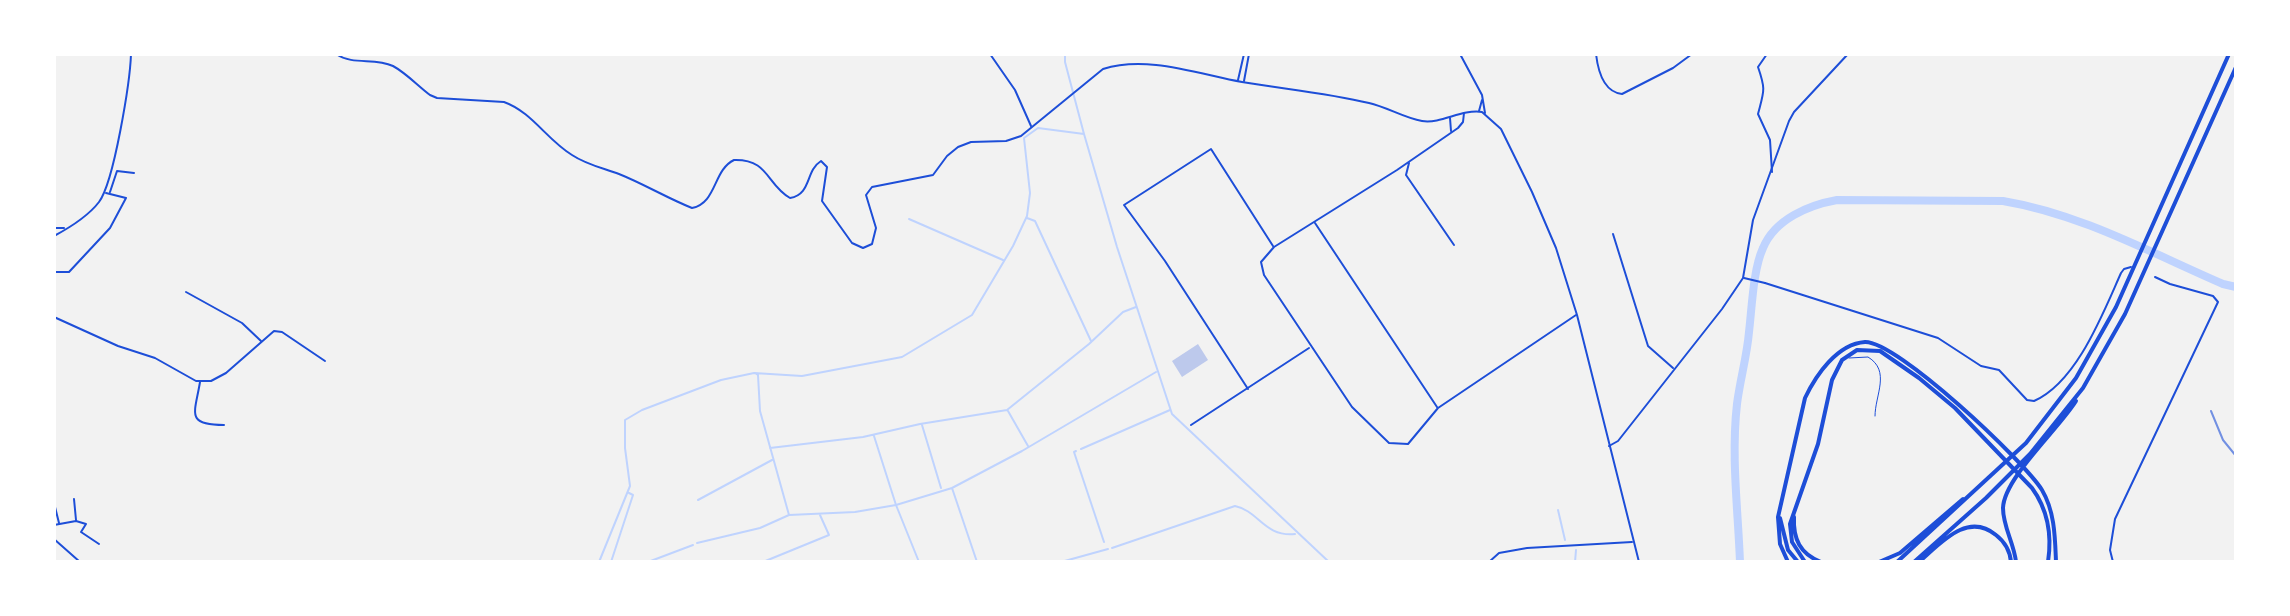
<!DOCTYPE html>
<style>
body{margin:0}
#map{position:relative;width:2290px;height:616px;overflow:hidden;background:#f2f2f2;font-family:"Open Sans",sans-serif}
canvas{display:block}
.frame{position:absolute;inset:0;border:56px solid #fff;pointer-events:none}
</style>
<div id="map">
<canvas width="2290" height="616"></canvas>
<div class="frame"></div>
</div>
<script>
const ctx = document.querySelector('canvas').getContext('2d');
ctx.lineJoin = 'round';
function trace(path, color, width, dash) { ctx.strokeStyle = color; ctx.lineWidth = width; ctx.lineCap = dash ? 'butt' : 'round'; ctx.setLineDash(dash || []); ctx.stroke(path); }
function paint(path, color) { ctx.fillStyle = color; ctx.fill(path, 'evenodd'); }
trace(new Path2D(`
 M1084 134 1117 247 1172 414 1329 562
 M1027 218 1035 221 1091 341
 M909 219 1003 260
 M1008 411 1028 446
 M922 425 941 488
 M770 448 863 437 920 424 1007 410 1089 344 1123 312 1136 307
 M1081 449 1170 410
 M1076 451 1074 452 1104 542
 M952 488 1022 451 1156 372
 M698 500 772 460
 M1558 510 1565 540
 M789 515 855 512 896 505 874 436
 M697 543 760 528 789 515 760 411 758 375 755 373
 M1112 548 1235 506C1259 511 1264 537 1295 534
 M599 562 630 486 625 448V420L642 410 721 380 754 373 802 376 902 357 972 315 1013 246 1027 216 1030 193 1024 138 1038 128 1084 134 1065 62V54
 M611 562 633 495 629 493
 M648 562 693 545
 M763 562 829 535 820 515
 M919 562 896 505 952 488 977 562
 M1061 562 1108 549
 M1575 562 1576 550`), '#bfd3fe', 2);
trace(new Path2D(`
 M1740 562C1738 510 1731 456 1737 404 1740 380 1747 356 1749 332 1752 307 1753 270 1763 248 1775 219 1809 205 1837 200L2003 201C2081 214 2151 253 2223 284L2236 287`), '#bfd3fe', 8);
paint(new Path2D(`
 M1198 344 1208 360 1182 377 1172 361Z`), '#bdc9ec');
trace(new Path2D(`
 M1849 358 1868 357C1891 371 1875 395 1875 416`), '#1d4ed8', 1);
trace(new Path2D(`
 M990 54 1015 90 1031 126
 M1596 54C1598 71 1604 92 1622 94L1673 68 1692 54
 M1767 54 1758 67C1766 90 1764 91 1758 114L1770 140 1772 172
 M1238 80 1244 54
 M1244 81 1249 54
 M1464 113 1463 122 1458 128 1397 170 1274 247 1261 262 1264 275 1352 407 1389 443 1408 444 1438 408 1576 315
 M1450 118 1451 131
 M1409 163 1406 175 1454 245
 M110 192 117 171 134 173
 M1315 223 1437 407
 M1613 234 1648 346 1673 368
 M54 272H69L110 228 126 198 106 193
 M1744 278 1765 283
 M186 292 242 323 261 341
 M54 317 118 346 155 358 196 381H211L226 373 274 331 282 332 325 361
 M200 382C195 413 185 425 224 425
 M1248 389 1165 261 1124 205 1211 149 1273 246
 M1191 425 1309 348
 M74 499 76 520
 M54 503 59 523
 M54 525 76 521 86 524 81 532 99 544
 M54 539 80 562`), '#1d4ed8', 2);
trace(new Path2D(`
 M1460 54 1482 95 1485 113
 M1479 111 1482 100
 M1765 283 1938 338 1981 366 1999 370 2027 400 2034 401C2077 382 2103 313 2121 273L2124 269 2131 267
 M1609 446 1618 441 1722 309 1743 278 1753 220 1789 121 1794 112 1848 54
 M1489 562 1499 553 1527 548 1632 542
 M2113 562 2110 550 2115 519 2218 302 2213 296 2170 284 2155 277`), '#1d4ed8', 2);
trace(new Path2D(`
 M336 54C354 66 374 57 393 66 406 73 418 86 430 95L437 98 504 102C532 112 547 140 572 155 587 165 603 168 619 174 644 184 667 198 692 208 717 203 713 170 734 160 769 159 766 184 790 198 812 194 805 171 821 161L827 167 822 201 852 243 863 248 872 244 876 228 866 195 872 187 933 175 947 156 958 147 971 142 1006 141 1021 136 1103 69C1147 55 1198 74 1242 82 1284 89 1328 93 1369 103 1387 107 1404 118 1422 121 1442 124 1461 109 1482 112L1501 129 1532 192 1556 248 1577 315 1639 562
 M54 228H64
 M54 236C69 228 89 215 99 202 114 182 130 82 131 54`), '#1d4ed8', 2);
trace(new Path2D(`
 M1794 517C1793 539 1800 554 1821 562
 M1780 518 1788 550 1798 562
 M1788 562 1780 544 1778 517 1805 398C1816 375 1837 344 1865 342 1897 341 2024 461 2042 490 2055 512 2055 538 2056 562
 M1805 562 1792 542 1790 524 1818 444 1832 380 1842 360 1857 350 1880 351 1919 378 1955 408 2032 488C2048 510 2052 536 2048 562
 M1879 562 1900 553 1963 499
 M1897 562 2026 443 2076 378 2116 307 2229 54
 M1914 562 1986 498 2030 454 2083 388 2125 314 2236 67
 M1919 562C1940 544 1967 511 1996 535 2005 542 2010 551 2011 562
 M2016 562C2014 543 2003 527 2003 508 2004 478 2058 430 2076 401`), '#1d4ed8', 4);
trace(new Path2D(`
 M2211 411 2223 440 2236 456`), '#7290e2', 2);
</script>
